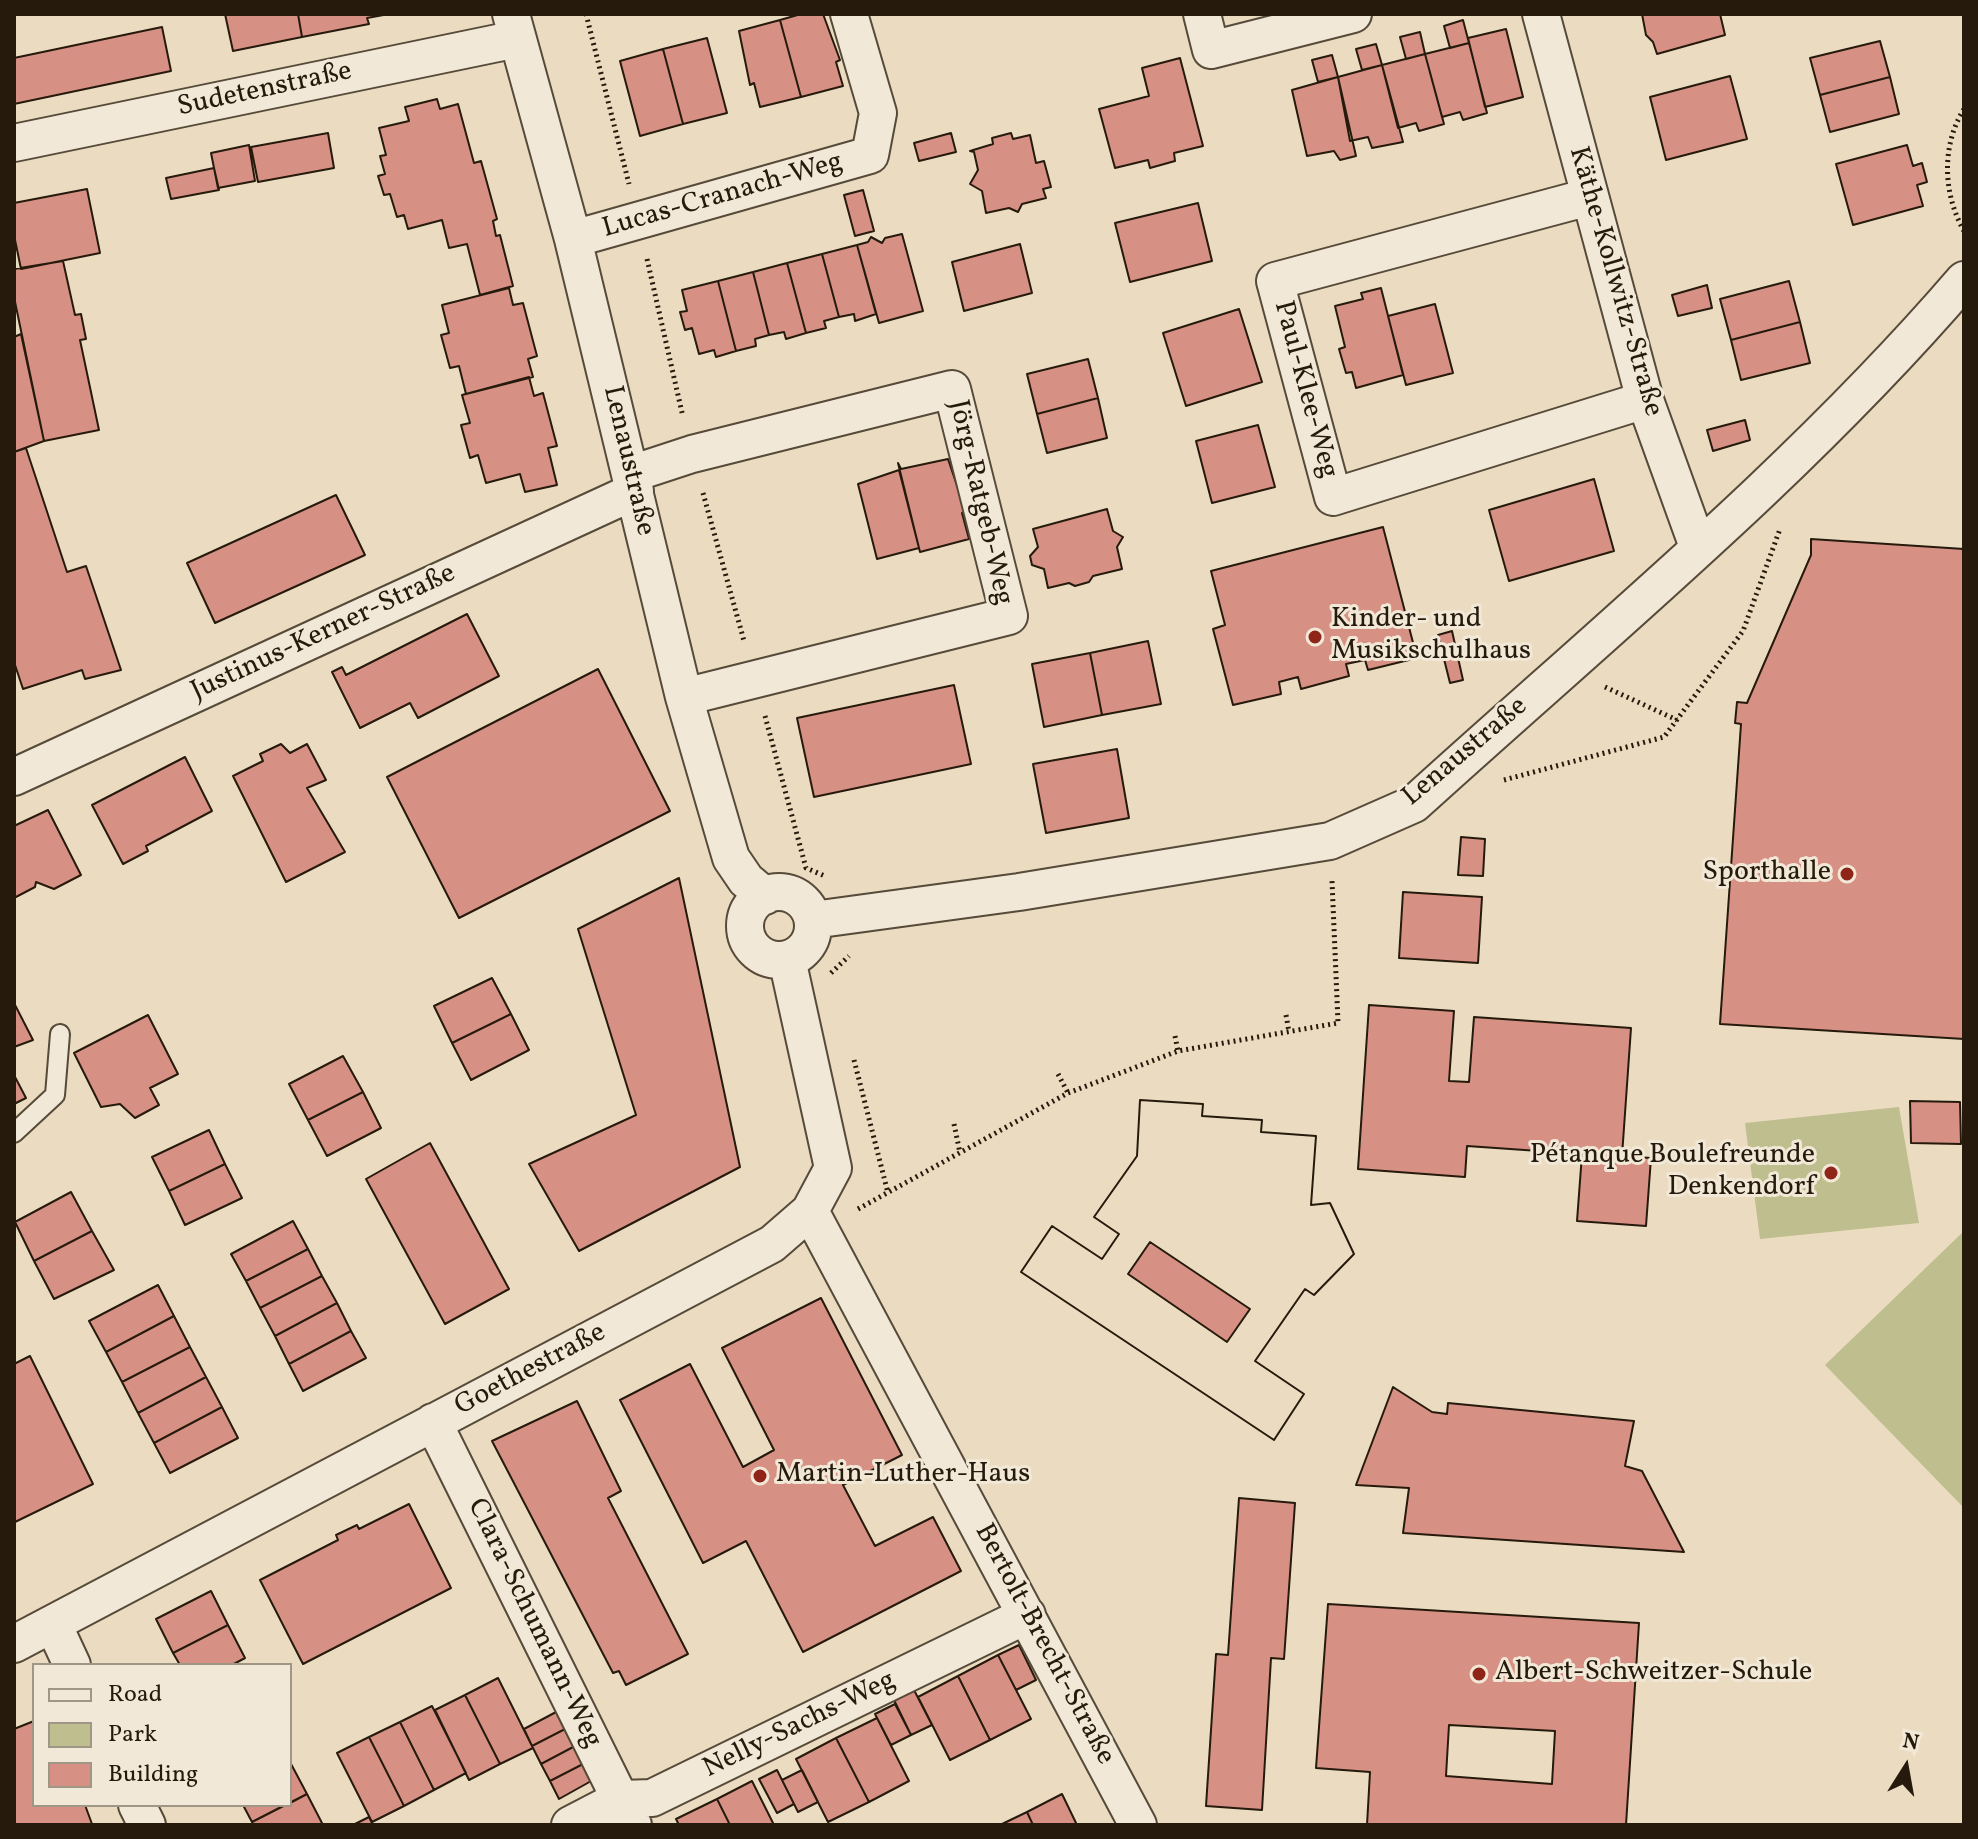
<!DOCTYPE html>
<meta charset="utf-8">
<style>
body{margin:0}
#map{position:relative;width:1978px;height:1839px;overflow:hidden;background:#ebdcc1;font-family:Vollkorn,serif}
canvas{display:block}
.frame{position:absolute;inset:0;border:16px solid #251a0c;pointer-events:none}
.legend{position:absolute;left:32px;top:1663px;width:260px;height:144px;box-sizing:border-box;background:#f2e8d7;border:2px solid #a09686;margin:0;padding:10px 14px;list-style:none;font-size:24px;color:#251a0c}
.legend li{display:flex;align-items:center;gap:16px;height:40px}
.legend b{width:40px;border:2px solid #a09686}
.north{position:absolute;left:1866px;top:1727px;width:80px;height:80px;-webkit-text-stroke:6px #f2e8d7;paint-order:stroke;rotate:11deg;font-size:22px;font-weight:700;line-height:32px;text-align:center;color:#251a0c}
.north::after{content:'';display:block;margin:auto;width:28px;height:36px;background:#251a0c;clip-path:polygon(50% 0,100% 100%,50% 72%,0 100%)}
</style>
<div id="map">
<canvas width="1978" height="1839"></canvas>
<div class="frame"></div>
<ul class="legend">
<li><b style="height:10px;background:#f2e8d7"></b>Road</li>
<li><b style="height:22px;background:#bebe8e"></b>Park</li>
<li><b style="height:22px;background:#d79084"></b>Building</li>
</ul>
<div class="north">N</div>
</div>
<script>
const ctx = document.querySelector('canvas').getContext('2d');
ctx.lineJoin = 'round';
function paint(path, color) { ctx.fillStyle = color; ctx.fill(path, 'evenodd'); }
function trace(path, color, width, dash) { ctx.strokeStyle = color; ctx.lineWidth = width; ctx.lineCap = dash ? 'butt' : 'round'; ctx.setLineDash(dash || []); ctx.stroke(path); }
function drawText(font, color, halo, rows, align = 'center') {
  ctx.font = font + ' Vollkorn,serif'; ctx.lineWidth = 6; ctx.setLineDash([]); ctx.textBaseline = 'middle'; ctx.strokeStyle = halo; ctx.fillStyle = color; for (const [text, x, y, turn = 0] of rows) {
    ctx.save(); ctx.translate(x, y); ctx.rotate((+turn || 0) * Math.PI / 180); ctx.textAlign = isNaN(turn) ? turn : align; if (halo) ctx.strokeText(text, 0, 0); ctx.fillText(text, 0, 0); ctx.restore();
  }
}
paint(new Path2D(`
 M1899 1107 1919 1223 1760 1239 1745 1123Z
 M1964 1231V1508L1825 1365Z`), '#bebe8e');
const building = new Path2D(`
 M225 14H298L302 37 233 51Z
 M298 14H389L367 18 369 24 302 37Z
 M801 14H823L840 60 836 62 843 86 801 97 780 20Z
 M1642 14H1720L1725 35 1657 54 1653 42 1646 35Z
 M780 20 801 97 760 107 754 83 750 85 739 31Z
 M1463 20 1469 43 1450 48 1444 26Z
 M162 27 171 71 14 104V58Z
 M1506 29 1523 97 1485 107 1468 38Z
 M1420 32 1425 54 1406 59 1400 37Z
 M707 38 727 113 683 124 663 49Z
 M1880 41 1890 77 1820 95 1810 58Z
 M1469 43 1487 113 1463 120 1460 112 1442 117 1425 54Z
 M1376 44 1382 65 1362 70 1356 49Z
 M663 49 683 124 640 136 620 61Z
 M1425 54 1444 124 1419 131 1416 123 1398 128 1382 65Z
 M1332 55 1338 77 1318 82 1312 60Z
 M1180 58 1203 146 1174 153 1175 161 1150 168 1148 160 1115 168 1099 109 1149 96 1142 68Z
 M1382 65 1403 142 1372 148 1368 137 1350 141 1338 77Z
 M1730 76 1747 139 1666 160 1650 97Z
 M1338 77 1356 156 1340 160 1334 151 1307 156 1292 90Z
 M1890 77 1899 114 1830 132 1820 95Z
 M437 99 440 109 458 104 474 163 481 161 497 219 493 221 496 236 500 235 513 286 480 295 467 244 449 248 442 220 408 229 404 215 397 217 390 194 384 195 378 176 385 174 380 156 386 155 379 128 409 121 405 107Z
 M328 133 334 168 258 182 251 147Z
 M951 133 956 152 919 161 914 143Z
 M1011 133 1013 139 1030 135 1036 163 1044 161 1051 187 1043 189 1046 198 1022 204 1018 212 1009 208 986 213 982 191 970 184 978 170 974 152 970 151 993 144 992 138Z
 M249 145 255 181 218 188 211 153Z
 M1907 145 1913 166 1922 163 1927 182 1917 185 1923 206 1853 225 1836 164Z
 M214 168 219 190 171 199 166 178Z
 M87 189 100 253 21 269 14 235V203Z
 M863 190 874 231 855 236 844 195Z
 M1198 203 1212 261 1130 282 1115 223Z
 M902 234 923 311 879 323 857 245 868 242 871 237 882 243 885 238Z
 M1020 244 1032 293 964 311 952 262Z
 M857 245 876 314 855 321 854 314 839 317 822 254Z
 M822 254 839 317 824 321 826 328 806 333 787 263Z
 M63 261 75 315 81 314 86 339 80 340 99 430 44 441 14 297V269Z
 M787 263 806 333 786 339 784 332 769 335 753 272Z
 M753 272 769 335 755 339 756 346 736 351 718 281Z
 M718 281 736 351 716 357 714 350 699 354 692 328 685 330 680 312 687 311 682 290Z
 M1789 281 1800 322 1731 340 1720 299Z
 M1707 285 1712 308 1678 316 1672 295Z
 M509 288 513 305 523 303 537 356 528 359 533 377 466 394 459 366 450 368 441 335 449 333 442 305Z
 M1381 288 1403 375 1356 388 1352 372 1346 373 1339 349 1345 347 1335 306 1363 299 1361 293Z
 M1435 304 1453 373 1406 385 1388 316Z
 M1239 309 1262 382 1186 406 1163 333Z
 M1800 322 1810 363 1741 380 1731 340Z
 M21 334 44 441 14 452V337Z
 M1088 359 1098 398 1037 414 1027 374Z
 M529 377 534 396 543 393 557 446 548 448 557 485 525 492 520 474 486 483 478 455 470 458 461 425 470 423 462 395Z
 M1098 398 1107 438 1047 453 1037 414Z
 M1745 420 1750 440 1713 451 1707 430Z
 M1258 425 1275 487 1212 503 1196 441Z
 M26 448 67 572 86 566 121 670 85 679 82 670 23 689 14 662V452Z
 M948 459 966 512 962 513 969 539 920 552 898 463 901 469Z
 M899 470 919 548 877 559 858 484Z
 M1594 479 1614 551 1509 581 1489 510Z
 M336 495 365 555 215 623 187 563Z
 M1107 509 1113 531 1123 537 1117 547 1122 569 1093 576 1089 582 1075 586 1069 583 1048 588 1044 569 1032 565 1030 556 1038 547 1033 529Z
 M1383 527 1417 658 1368 670 1365 660 1346 664 1349 676 1301 689 1298 677 1279 682 1281 694 1233 705 1213 629 1225 625 1211 571Z
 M1811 539 1964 549V1039L1720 1024 1741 724 1735 723 1737 702 1747 703 1811 555Z
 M467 614 499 676 418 718 410 703 360 728 332 672 342 667 346 675Z
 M1452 631 1463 680 1450 683 1438 635Z
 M1148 641 1161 704 1102 715 1090 653Z
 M1090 653 1102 715 1044 727 1032 664Z
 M598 669 670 811 459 918 387 777Z
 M954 685 971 764 814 797 797 718Z
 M281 744 290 753 307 744 326 780 307 788 345 852 286 882 233 776 263 761 260 754Z
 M1117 749 1129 818 1046 833 1033 764Z
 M185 757 212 811 146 846 148 851 123 864 92 805Z
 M48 810 81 875 54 889 36 882 35 887 14 898V826Z
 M1461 837 1485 839 1483 876 1458 875Z
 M679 878 740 1167 579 1251 529 1164 636 1115 578 929Z
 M1403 892 1482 897 1478 963 1399 958Z
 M492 978 511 1014 452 1043 434 1006Z
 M14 1003 33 1040 14 1047Z
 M1369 1005 1454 1011 1449 1081 1469 1082 1474 1017 1631 1028 1622 1156 1651 1158 1646 1226 1577 1221 1582 1154 1467 1146 1465 1177 1358 1169Z
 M511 1014 529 1050 471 1080 452 1043Z
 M148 1015 178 1074 150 1088 159 1105 135 1118 120 1104 101 1107 74 1053Z
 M343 1056 363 1092 308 1120 289 1084Z
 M14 1075 26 1098 14 1104Z
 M363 1092 381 1128 327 1156 308 1120Z
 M1140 1100 1203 1104 1202 1116 1262 1120 1261 1132 1316 1136 1311 1205 1330 1203 1354 1254 1314 1295 1305 1289 1255 1361 1304 1394 1274 1440 1021 1272 1052 1226 1102 1259 1119 1234 1094 1217 1137 1156ZM1150 1242 1250 1309 1227 1342 1128 1274Z
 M1140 1100 1203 1104 1202 1116 1262 1120 1261 1132 1316 1136 1311 1205 1330 1203 1354 1254 1314 1295 1305 1289 1255 1361 1304 1394 1274 1440 1021 1272 1052 1226 1102 1259 1119 1234 1094 1217 1137 1156Z
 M1910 1101 1960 1102 1961 1144 1911 1143Z
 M209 1130 225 1164 169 1191 152 1157Z
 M430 1143 509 1289 445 1324 366 1179Z
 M225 1164 242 1198 185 1225 169 1191Z
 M71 1192 92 1231 34 1261 15 1222Z
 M293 1221 308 1249 246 1281 231 1254Z
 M92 1231 114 1270 54 1299 34 1261Z
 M308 1249 322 1276 260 1308 246 1281Z
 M322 1276 337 1303 275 1336 260 1308Z
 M158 1285 174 1316 106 1352 89 1321Z
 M821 1298 902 1455 843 1485 875 1546 933 1517 961 1571 803 1652 746 1541 703 1563 620 1400 690 1364 743 1467 774 1450 722 1348Z
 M337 1303 351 1331 289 1364 275 1336Z
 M174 1316 190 1347 122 1382 106 1352Z
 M351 1331 366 1358 303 1391 289 1364Z
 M190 1347 206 1377 138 1413 122 1382Z
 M30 1356 93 1484 15 1522 14 1364Z
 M206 1377 222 1407 154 1443 138 1413Z
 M1393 1387 1432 1412 1447 1414 1448 1403 1634 1421 1625 1466 1642 1471 1684 1552 1403 1533 1409 1488 1356 1485Z
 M577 1401 621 1491 608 1498 688 1654 626 1685 619 1671 613 1673 492 1441Z
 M222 1407 238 1438 170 1473 154 1443Z
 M1239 1498 1295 1503 1284 1659 1271 1658 1262 1810 1206 1806 1216 1654 1228 1655Z
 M409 1504 451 1588 303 1664 260 1580 338 1540 336 1535 357 1525 359 1529Z
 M211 1591 228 1625 173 1653 156 1619Z
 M1328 1604 1639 1623 1626 1825H1367L1370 1772 1316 1768ZM1449 1725 1555 1731 1552 1784 1446 1776Z
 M228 1625 245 1658 232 1665H180L173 1653Z
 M1019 1645 1036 1680 1016 1690 998 1655Z
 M998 1655 1031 1719 990 1740 958 1676Z
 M958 1676 990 1740 950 1760 918 1697Z
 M498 1678 533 1748 500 1764 465 1695Z
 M914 1690 932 1725 911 1735 894 1700Z
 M465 1695 500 1764 469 1780 435 1710Z
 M895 1704 911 1735 891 1745 875 1714Z
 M432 1706 466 1773 434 1790 400 1722Z
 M558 1711 567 1728 532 1746 524 1729Z
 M877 1718 909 1781 869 1802 836 1738Z
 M34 1721V1805H85L92 1824 14 1825V1729Z
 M400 1722 434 1790 404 1806 369 1737Z
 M567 1728 575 1746 541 1764 532 1746Z
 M369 1737 404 1806 372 1822 337 1753Z
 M836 1738 869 1802 828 1822 796 1759Z
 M575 1746 585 1763 550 1781 541 1764Z
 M290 1762 307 1794 290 1803Z
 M585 1763 593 1780 559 1799 550 1781Z
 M777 1770 794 1804 777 1813 759 1779Z
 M802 1770 818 1802 798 1812 782 1780Z
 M752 1781 774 1825H730L717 1799Z
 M307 1794 323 1825H253L252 1822Z
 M1062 1794 1077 1825H1033L1027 1812Z
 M717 1799 730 1825H679L676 1819Z
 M243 1805H285L252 1822Z
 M1027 1812 1033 1825H1000Z
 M369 1817 373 1825H353Z`);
paint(building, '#d79084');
trace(building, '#251a0c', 2);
const lane = new Path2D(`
 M14 1133 55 1095 60 1034`);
const street = new Path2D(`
 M511 14 573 239 684 697 731 858 746 880 765 896
 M1202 14 1211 50 1353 14
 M1541 14 1645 400 1698 547
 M14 143 517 39
 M1589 197 1275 281 1333 497 1645 400
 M573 239 870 155 878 113 849 14
 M631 474 692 454 952 389 1009 616 684 697
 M14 777 635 491
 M745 926a34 34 0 1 1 68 0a34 34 0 1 1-68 0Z
 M813 920 1019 892 1330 841 1414 804C1601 634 1799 472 1964 280
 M810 1211 1138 1825
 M433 1422 633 1825
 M53 1624 72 1665
 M14 1644 772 1244 810 1211 833 1168 787 959
 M137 1805 147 1825
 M570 1825 620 1799 652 1798 1027 1615`);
trace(lane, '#564a39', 22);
trace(street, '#564a39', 40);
trace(new Path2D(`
 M586 14 629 184
 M1964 109C1941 146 1943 194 1964 231
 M647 259 683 417
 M703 493 744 641
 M1605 687 1677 720
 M765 716 806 868 825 876
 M1504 780 1664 737 1743 631 1780 529
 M831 973 849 956
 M1286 1015 1289 1032
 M1175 1036 1178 1051
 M854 1060 888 1193
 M1058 1074 1068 1093
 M954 1124 960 1153
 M858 1209 1068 1093 1178 1051 1338 1023 1332 881`), '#251a0c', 5, [2, 4]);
trace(lane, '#f2e8d7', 18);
trace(street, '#f2e8d7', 36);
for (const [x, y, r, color] of [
 [1315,637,8,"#8f2418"],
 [1847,874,8,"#8f2418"],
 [1831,1173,8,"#8f2418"],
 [760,1476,8,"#8f2418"],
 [1479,1674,8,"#8f2418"]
]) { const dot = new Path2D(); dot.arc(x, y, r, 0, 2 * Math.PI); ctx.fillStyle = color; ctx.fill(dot); trace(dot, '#f2e8d7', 3); }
drawText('28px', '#251a0c', '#f2e8d7', [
 ["Sudetenstraße",265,91,-12],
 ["Lucas-Cranach-Weg",723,197,-16],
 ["Käthe-Kollwitz-Straße",1614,282,74],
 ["Paul-Klee-Weg",1304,390,75],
 ["Lenaustraße",627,461,77],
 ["Jörg-Ratgeb-Weg",979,503,77],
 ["Justinus-Kerner-Straße",324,634,-25],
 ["Lenaustraße",1466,753,-40],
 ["Goethestraße",531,1371,-28],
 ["Clara-Schumann-Weg",533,1624,64],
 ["Bertolt-Brecht-Straße",1043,1645,62],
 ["Nelly-Sachs-Weg",800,1726,-26]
]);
drawText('28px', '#251a0c', '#f2e8d7', [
 ["Kinder- und",1331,621],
 ["Musikschulhaus",1331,653],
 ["Sporthalle",1831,874,"right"],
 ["Pétanque Boulefreunde",1815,1157,"right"],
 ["Denkendorf",1815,1189,"right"],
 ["Martin-Luther-Haus",776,1476],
 ["Albert-Schweitzer-Schule",1495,1674]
], 'left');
</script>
